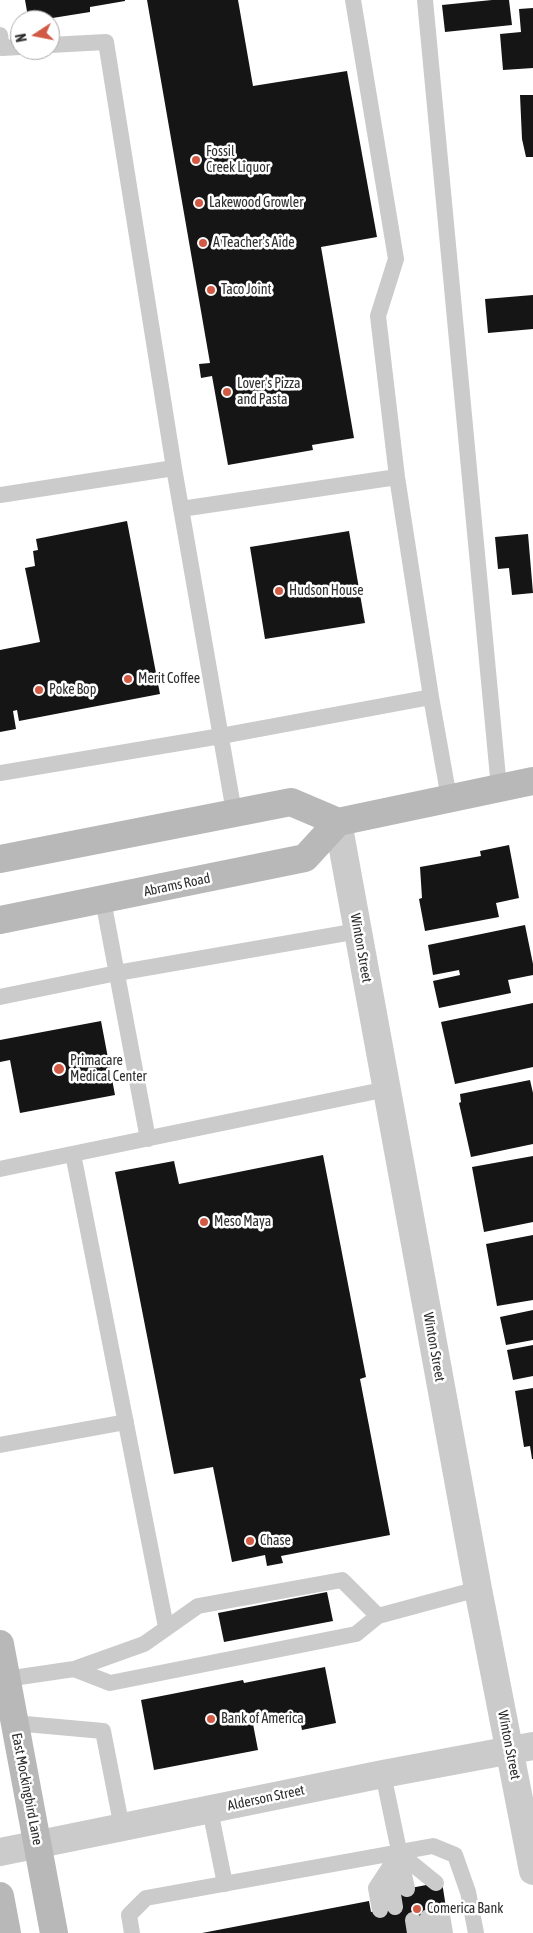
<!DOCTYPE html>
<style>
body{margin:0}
#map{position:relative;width:533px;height:1933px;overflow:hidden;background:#fff;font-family:"Asap Condensed",sans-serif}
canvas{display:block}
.north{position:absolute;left:10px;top:10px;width:50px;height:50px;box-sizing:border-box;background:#fff;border:1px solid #ababab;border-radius:50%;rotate:259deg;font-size:14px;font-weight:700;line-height:20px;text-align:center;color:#2e2e2e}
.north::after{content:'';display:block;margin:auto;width:18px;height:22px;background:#d15a45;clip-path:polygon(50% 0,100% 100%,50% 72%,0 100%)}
</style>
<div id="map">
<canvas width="533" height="1933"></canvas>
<div class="north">N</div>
</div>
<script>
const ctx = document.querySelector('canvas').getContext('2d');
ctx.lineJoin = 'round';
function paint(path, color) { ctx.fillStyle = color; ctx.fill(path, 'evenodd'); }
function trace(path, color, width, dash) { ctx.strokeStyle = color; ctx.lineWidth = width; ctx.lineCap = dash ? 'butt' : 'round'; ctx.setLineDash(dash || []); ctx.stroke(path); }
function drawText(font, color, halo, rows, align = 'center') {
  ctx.font = font + ' "Asap Condensed",sans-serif'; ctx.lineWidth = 5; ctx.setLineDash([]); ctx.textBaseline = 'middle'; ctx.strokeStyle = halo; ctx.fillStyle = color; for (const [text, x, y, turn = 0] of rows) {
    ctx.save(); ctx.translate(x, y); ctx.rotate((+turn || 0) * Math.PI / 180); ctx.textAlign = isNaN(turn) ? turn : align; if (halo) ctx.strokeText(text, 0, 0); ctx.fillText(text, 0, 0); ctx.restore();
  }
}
paint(new Path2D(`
 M25 0H125V1L90 7V12L40 20 39 15 28 17Z
 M147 0H238L253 86 347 71 377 237 321 247 354 438 312 445 313 450 228 465 212 376 201 378 199 364 210 363Z
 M492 0H509L512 25 445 32 442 5Z
 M533 8V68L503 70 500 34 521 32 519 9Z
 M520 95H533V157H526L522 139Z
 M533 295V329L488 333 485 299Z
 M127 521 160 694 19 721 17 710 13 711 16 729 0 732V650L40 642 25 568 35 566 33 551 38 550 36 539Z
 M349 531 365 623 265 639 250 547Z
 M528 534 533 593 512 595 509 568 498 569 495 537Z
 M509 845 519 898 496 903 499 917 425 931 419 899 422 898 420 867 481 856 480 851Z
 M525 925 533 964V975L508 980 511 993 439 1008 433 981 460 975 459 970 433 975 428 945Z
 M533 1003V1067L455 1084 441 1022Z
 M101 1021 115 1095 20 1113 10 1060 0 1062V1040Z
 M530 1080 533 1093V1144L471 1157 459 1103 461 1102 460 1094Z
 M323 1155 366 1377 360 1379 390 1535 281 1556 283 1563 267 1566 265 1555 232 1562 213 1467 174 1474 115 1172 174 1161 179 1184Z
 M533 1156V1222L484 1232 472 1167Z
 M533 1235V1300L497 1306 486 1244Z
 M533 1310V1340L506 1345 500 1317Z
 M533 1345V1376L513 1380 507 1350Z
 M533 1388V1459H532L530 1446 524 1447 515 1391Z
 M327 1592 333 1621 224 1642 218 1613Z
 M325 1667 336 1723 302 1730 299 1715 253 1724 258 1750 154 1770 141 1700 243 1680 244 1683Z
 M442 1882 447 1914 409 1933H202L369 1901 371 1912 380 1910 395 1891Z`), '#151515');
trace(new Path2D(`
 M425 0 499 788
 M0 35 2 48 20 47
 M50 45 106 42 174 468
 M0 495 174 468 234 812
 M181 509 397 477
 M431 697 449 798
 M0 773 221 736 431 697 397 477 378 316 396 259 353 0
 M103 900 148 1139
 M0 997 117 973 358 931
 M73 1154 166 1627
 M0 1169 387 1089
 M0 1445 126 1422
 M74 1669 110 1683 356 1634 378 1616 478 1589
 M6 1679 74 1669 144 1644 198 1606 342 1580 378 1616
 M14 1723 103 1731 122 1828
 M383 1774 407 1889
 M210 1810 225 1884
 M399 1853 436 1883
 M395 1907 392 1888 397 1862
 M380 1910 376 1888 399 1853
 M442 1915 445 1933
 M428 1917 431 1933
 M413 1920 415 1933
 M132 1933 129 1915 146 1898 433 1846 455 1855 468 1892 476 1933`), '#cbcbcb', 16);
trace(new Path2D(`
 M338 822 478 1589 533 1871
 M0 1852 383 1774 533 1746`), '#cbcbcb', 28);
trace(new Path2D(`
 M0 859 291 802 338 822 533 781
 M0 920 305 858 338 822
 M0 1644 54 1933
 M0 1896 7 1933`), '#b8b8b8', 28);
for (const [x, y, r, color] of [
 [196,160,5,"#d15a45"],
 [199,203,5,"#d15a45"],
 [203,243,5,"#d15a45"],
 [211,290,5,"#d15a45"],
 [227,392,5,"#d15a45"],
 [279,591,5,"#d15a45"],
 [128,679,5,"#d15a45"],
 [39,690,5,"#d15a45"],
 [59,1069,6,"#d15a45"],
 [204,1222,5,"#d15a45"],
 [250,1541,5,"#d15a45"],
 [211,1719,5,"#d15a45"],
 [417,1909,5,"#d15a45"]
]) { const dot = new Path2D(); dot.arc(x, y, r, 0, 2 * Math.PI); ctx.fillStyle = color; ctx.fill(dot); trace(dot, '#fff', 2); }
drawText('14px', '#2e2e2e', '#fff', [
 ["Fossil",206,152],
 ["Creek Liquor",206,168],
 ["Lakewood Growler",209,203],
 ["A Teacher's Aide",213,243],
 ["Taco Joint",221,290],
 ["Lover's Pizza",237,384],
 ["and Pasta",237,400],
 ["Hudson House",289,591],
 ["Merit Coffee",138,679],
 ["Poke Bop",49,690],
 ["Primacare",70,1061],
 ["Medical Center",70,1077],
 ["Meso Maya",214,1222],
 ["Chase",260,1541],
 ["Bank of America",221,1719],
 ["Comerica Bank",427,1909]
], 'left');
drawText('14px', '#2e2e2e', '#fff', [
 ["Abrams Road",177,885,-12],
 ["Winton Street",361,948,80],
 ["Winton Street",434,1347,80],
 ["Winton Street",509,1745,79],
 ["East Mockingbird Lane",27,1789,79],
 ["Alderson Street",266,1798,-12]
]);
</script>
